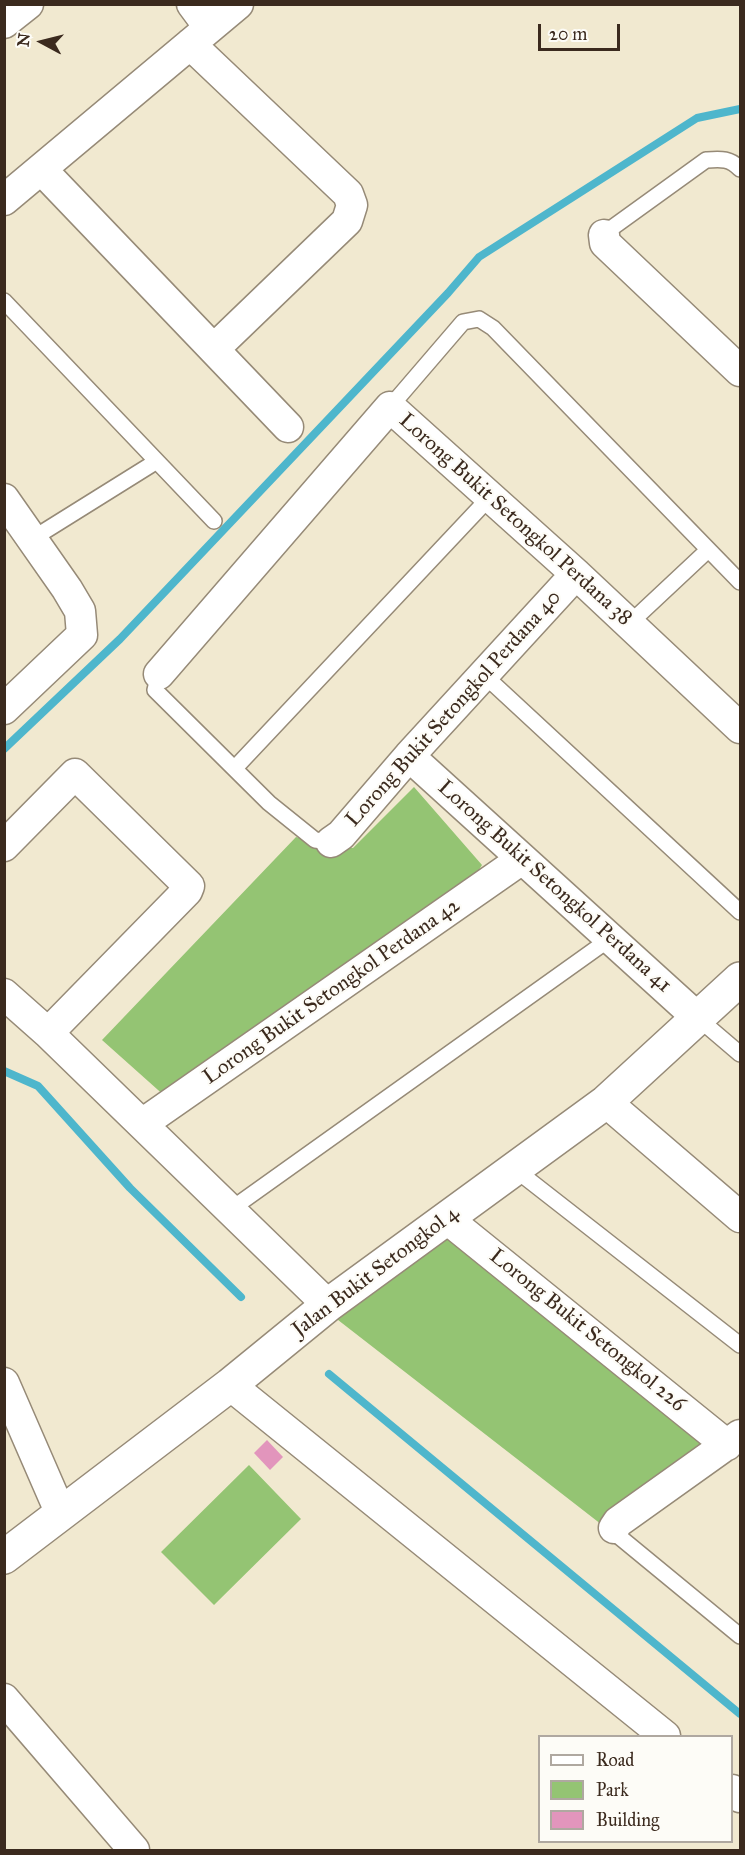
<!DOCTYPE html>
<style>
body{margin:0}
#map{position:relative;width:745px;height:1855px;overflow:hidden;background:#f1e9d0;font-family:"IM FELL Great Primer",serif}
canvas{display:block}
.frame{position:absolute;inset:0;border:6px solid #3b2a1e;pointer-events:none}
.legend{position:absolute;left:538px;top:1735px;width:195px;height:108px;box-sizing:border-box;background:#fdfcf7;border:2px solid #afa8a0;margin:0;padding:8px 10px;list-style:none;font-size:18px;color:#3b2a1e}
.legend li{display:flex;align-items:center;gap:12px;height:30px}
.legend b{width:30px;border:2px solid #afa8a0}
.north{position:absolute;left:12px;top:12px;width:60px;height:60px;-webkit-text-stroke:4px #fdfcf7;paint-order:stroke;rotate:277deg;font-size:16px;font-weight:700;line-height:24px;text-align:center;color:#3b2a1e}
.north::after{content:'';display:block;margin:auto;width:21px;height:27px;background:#3b2a1e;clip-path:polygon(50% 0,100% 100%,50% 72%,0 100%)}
.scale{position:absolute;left:538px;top:24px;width:82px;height:27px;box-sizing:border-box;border:3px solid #3b2a1e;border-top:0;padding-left:8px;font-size:18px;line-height:21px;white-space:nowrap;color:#3b2a1e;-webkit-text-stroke:4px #fdfcf7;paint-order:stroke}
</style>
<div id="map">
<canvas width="745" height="1855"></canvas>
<div class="frame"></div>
<ul class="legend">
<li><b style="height:8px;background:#fff"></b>Road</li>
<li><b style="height:16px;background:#94c473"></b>Park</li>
<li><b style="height:16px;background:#e295bc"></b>Building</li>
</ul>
<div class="north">N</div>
<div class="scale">20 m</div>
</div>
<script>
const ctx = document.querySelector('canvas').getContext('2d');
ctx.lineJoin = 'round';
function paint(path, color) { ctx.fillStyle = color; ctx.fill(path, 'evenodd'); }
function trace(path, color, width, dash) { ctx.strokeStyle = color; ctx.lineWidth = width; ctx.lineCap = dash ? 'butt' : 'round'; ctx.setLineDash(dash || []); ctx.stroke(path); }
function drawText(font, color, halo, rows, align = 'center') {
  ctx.font = font + ' "IM FELL Great Primer",serif'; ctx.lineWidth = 4.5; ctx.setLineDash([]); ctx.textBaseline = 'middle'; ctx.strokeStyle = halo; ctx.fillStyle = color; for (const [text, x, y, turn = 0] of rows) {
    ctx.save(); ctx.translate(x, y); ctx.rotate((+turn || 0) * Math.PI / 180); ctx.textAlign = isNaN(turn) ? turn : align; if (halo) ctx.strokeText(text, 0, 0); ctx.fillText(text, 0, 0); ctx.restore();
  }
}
paint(new Path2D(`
 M414 787 482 865 474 878 167 1098 102 1040 296 837 326 845 353 848Z
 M439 1218 719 1445 606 1528 320 1306Z
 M249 1465 301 1519 214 1605 161 1552Z`), '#94c473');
trace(new Path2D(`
 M4 749 120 639 448 293 479 257 697 118 740 109
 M4 1071 38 1086 130 1188 241 1297
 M329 1374 740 1714`), '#4eb6cc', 8);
paint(new Path2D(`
 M267 1440 283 1457 270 1470 254 1453Z`), '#e295bc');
const service = new Path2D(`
 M604 235 609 230 706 160C721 159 730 158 740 169
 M4 301 214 521
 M390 407 463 322 479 319 493 328 740 582
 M32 539 157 461
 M630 623 708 550
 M159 674 155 690 269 803 315 840 331 842
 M484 675 740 912
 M235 768 490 497
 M699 1019 740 1054
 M516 1170 740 1345
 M230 1210 611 938
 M614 1528 616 1534 740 1636`);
const minor = new Path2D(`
 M192 4 209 27
 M4 23 28 4
 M190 44 348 194 352 205 347 221 214 349
 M41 169 288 427
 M4 200 238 4
 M604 235 605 243 740 371
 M4 499 67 589 80 611 82 635 4 709
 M159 674 390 407 576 574 740 728
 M409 756 699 1019
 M331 842 341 835 409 756 576 574
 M4 846 75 774 189 886 187 891 48 1033
 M4 994 48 1033 328 1305
 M606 1102 740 1217
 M142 1124 522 859
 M446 1218 727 1445
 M4 1383 61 1514
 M230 1385 665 1736
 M614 1528 618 1522 740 1435
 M4 1699 134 1850
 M732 1790 740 1797`);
const tertiary = new Path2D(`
 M4 1557 230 1385 328 1305 606 1102 740 979`);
trace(service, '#968a77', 18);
trace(minor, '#968a77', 33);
trace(tertiary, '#968a77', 36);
trace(service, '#fff', 15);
trace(minor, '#fff', 30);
trace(tertiary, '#fff', 33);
drawText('21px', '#3b2a1e', '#fdfcf7', [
 ["Lorong Bukit Setongkol Perdana 38",515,520,42],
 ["Lorong Bukit Setongkol Perdana 40",454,709,-48],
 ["Lorong Bukit Setongkol Perdana 41",554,887,42],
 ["Lorong Bukit Setongkol Perdana 42",332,992,-35],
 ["Jalan Bukit Setongkol 4",376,1272,-37],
 ["Lorong Bukit Setongkol 226",587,1331,39]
]);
</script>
